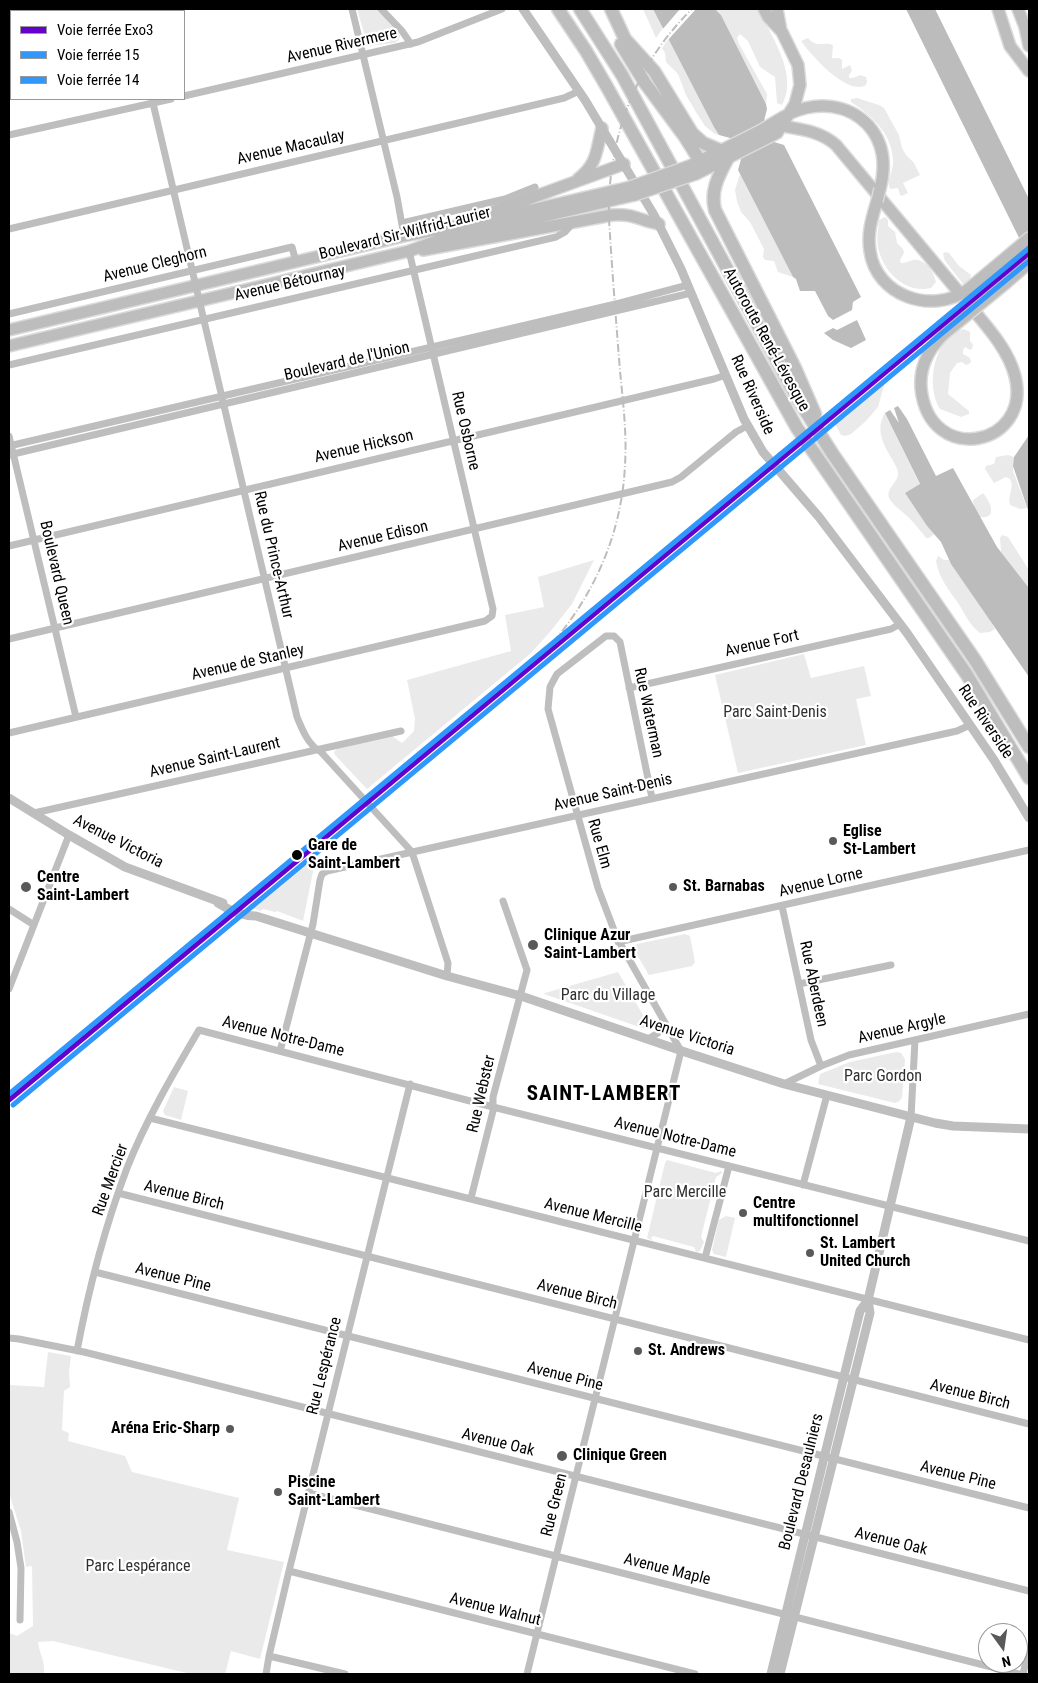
<!DOCTYPE html>
<meta charset="utf-8">
<style>
body{margin:0}
#map{position:relative;width:1038px;height:1683px;overflow:hidden;background:#fff;font-family:"Roboto Condensed",sans-serif}
canvas{display:block}
.frame{position:absolute;inset:0;border:10px solid #000;pointer-events:none}
.legend{position:absolute;left:10px;top:10px;width:175px;height:90px;box-sizing:border-box;background:#fff;border:1px solid #999;margin:0;padding:6px 9px;list-style:none;font-size:15px;color:#000}
.legend li{display:flex;align-items:center;gap:10px;height:25px}
.legend b{width:25px;border:1px solid #999}
.north{position:absolute;left:978px;top:1623px;width:50px;height:50px;box-sizing:border-box;background:#fff;border:1px solid #999;border-radius:50%;rotate:166deg;font-size:14px;font-weight:700;line-height:20px;text-align:center;color:#000}
.north::after{content:'';display:block;margin:auto;width:18px;height:22px;background:#595959;clip-path:polygon(50% 0,100% 100%,50% 72%,0 100%)}
</style>
<div id="map">
<canvas width="1038" height="1683"></canvas>
<div class="frame"></div>
<ul class="legend">
<li><b style="height:6px;background:#60c"></b>Voie ferrée Exo3</li>
<li><b style="height:6px;background:#3098fc"></b>Voie ferrée 15</li>
<li><b style="height:6px;background:#3098fc"></b>Voie ferrée 14</li>
</ul>
<div class="north">N</div>
</div>
<script>
const ctx = document.querySelector('canvas').getContext('2d');
ctx.lineJoin = 'round';
function paint(path, color) { ctx.fillStyle = color; ctx.fill(path, 'evenodd'); }
function trace(path, color, width, dash) { ctx.strokeStyle = color; ctx.lineWidth = width; ctx.lineCap = dash ? 'butt' : 'round'; ctx.setLineDash(dash || []); ctx.stroke(path); }
function drawText(font, color, halo, rows, align = 'center') {
  ctx.font = font + ' "Roboto Condensed",sans-serif'; ctx.lineWidth = 4.5; ctx.setLineDash([]); ctx.textBaseline = 'middle'; ctx.strokeStyle = halo; ctx.fillStyle = color; for (const [text, x, y, turn = 0] of rows) {
    ctx.save(); ctx.translate(x, y); ctx.rotate((+turn || 0) * Math.PI / 180); ctx.textAlign = isNaN(turn) ? turn : align; if (halo) ctx.strokeText(text, 0, 0); ctx.fillText(text, 0, 0); ctx.restore();
  }
}
paint(new Path2D(`
 M357 9H376L399 33 400 36 399 40 395 43 368 46Z
 M643 9H653L663 28 656 38Z
 M715 9H759C771 37 799 74 782 105L777 103 775 77 760 67 748 41 740 34 737 38 739 44 767 94 766 104 721 15Z
 M669 38 709 115 711 120 719 135 715 134 705 126 696 112 686 95 678 74 666 62 665 53 662 48Z
 M808 38C818 49 822 41 833 45L832 58H839L842 60V69L850 65 852 71 849 75V78H853L860 75 866 77 867 81 866 85C847 96 812 56 801 41Z
 M857 98 879 105 884 108 899 135 902 148 906 155 914 163 920 175 903 183 908 193 902 196 900 195 898 188 891 189 889 187C888 179 892 172 893 164 894 136 873 116 851 102V99Z
 M740 174 793 277 778 272 774 261 765 260 763 257 764 249 750 222 741 212 737 201 735 190Z
 M885 217 888 220V226L895 232 897 243 903 249 904 253 900 260 901 263C906 263 909 261 913 260 925 258 934 272 936 282L931 288C907 294 885 274 879 251 876 242 878 230 879 220Z
 M945 252 949 253 959 266 971 275 969 282 963 284 945 261 943 254Z
 M964 329 970 332V341L973 345 972 349 970 350 965 347 963 350V354L970 358 971 362 969 364 966 365 962 362 957 363 950 373 948 394 969 411V414L961 417 940 409C925 385 934 336 964 329Z
 M919 349 920 350 903 368 885 382 878 407 866 421 851 434 845 436 841 435 833 420Z
 M885 413 920 485 905 493 927 526 934 534 929 538H926C921 532 916 525 911 520 905 513 893 506 889 498 886 487 899 482 898 473 898 469 894 463 892 459 883 444 875 429 885 413Z
 M1008 455 1014 457 1013 471 1027 508 1020 509 1010 505C1007 495 1015 488 1010 479L1006 477 994 483 985 469 986 466 994 464 996 457Z
 M983 493C990 501 999 520 979 517L974 508 973 500Z
 M1002 535 1008 537 1029 570V588L1001 552 1000 538Z
 M938 556 944 560H949L990 620 995 629 990 632 980 633C968 624 964 611 956 600 947 588 939 577 936 561Z
 M594 560 572 604 550 632 531 653 367 789 335 755 334 752 338 748 392 736 402 743 414 731 415 719 407 680 511 651 505 615 544 607 538 577Z
 M804 654 811 678 864 666 871 696 856 699 866 745 738 773 715 675Z
 M307 860 314 867 303 921 277 911 275 912 263 909 261 911 252 908Z
 M685 934 690 936 695 962 692 966 649 975 634 950V947L637 944Z
 M618 972 650 1027 645 1029 544 994 545 993Z
 M896 1052 901 1053 905 1059 902 1098 898 1102 895 1103 818 1084 820 1074 850 1062Z
 M174 1087 188 1091 181 1120 165 1115 163 1111Z
 M667 1160 716 1173 721 1171 722 1173 716 1177 701 1237 704 1242 700 1251 696 1252 694 1247 653 1236 651 1238 653 1241 647 1238 665 1163Z
 M726 1216 735 1218 726 1257 714 1254 712 1250 719 1220Z
 M48 1352 71 1356 69 1372 70 1387 64 1391 62 1430 69 1433 68 1441 125 1456 132 1472 239 1498 227 1550 284 1562 260 1659 231 1651 225 1674H191L53 1641 38 1642C40 1656 45 1660 44 1674H9V1633L17 1636 33 1626 32 1566 26 1567 21 1531 9 1493V1385L44 1387Z`), '#eaeaea');
paint(new Path2D(`
 M653 9H715L721 15 766 104 767 109 764 121 774 142 784 145 861 297 853 302 852 310 833 320 828 316 815 291H800L796 279 793 277 738 170 741 159 730 138 719 135 714 127Z
 M906 9H935L1029 199V258Z
 M857 320 866 340 851 348 833 340 824 333 833 328 837 330Z
 M898 406 907 419 936 476 953 468 997 547 1029 588V677L951 564 941 542 927 526 905 493 920 484 885 413 890 410 899 423 894 408Z
 M1029 435V513L1013 466 1014 457Z`), '#bcbcbc');
paint(new Path2D(`
 M680 9H696L667 41 662 30Z`), '#fff');
trace(new Path2D(`
 M957 290 975 312`), '#d9d9d9', 11, [11, 5.5]);
const primary = new Path2D(`
 M777 9 781 31
 M998 9 1010 46 1029 71
 M1018 9 1025 27 1029 46
 M772 124C795 129 818 129 836 145L957 290
 M693 164C715 154 736 143 758 132 769 126 780 118 791 113 817 101 848 104 868 125 885 144 886 166 880 189
 M696 174 777 133 795 104 800 85 798 65 782 32 768 17 764 9
 M578 179C598 163 596 151 602 128
 M877 201C872 218 867 233 870 251 876 296 932 315 967 290L1029 238
 M487 214 624 164
 M423 250 612 215C633 213 641 221 659 224
 M1006 283 1029 263
 M950 329C932 343 919 364 921 388 929 468 1033 446 1015 376 1009 352 991 331 975 312
 M9 330 404 236 497 218 630 187
 M9 346 409 251 440 240 458 235 514 223 635 195`);
const motorway = new Path2D(`
 M558 9 586 51 607 87 797 428 967 675 1029 778
 M580 9 622 75 796 396 832 453 975 660 1029 747
 M611 9 625 39 654 71 692 133 703 143 722 151
 M621 44 645 83 685 137 700 161
 M728 158C719 175 710 190 715 210L795 368 815 414`);
trace(primary, '#dbdbdb', 14);
trace(motorway, '#dbdbdb', 15);
trace(new Path2D(`
 M352 9 397 197 404 236
 M381 9 402 31 411 44
 M131 11 142 9
 M9 39H11
 M184 96 418 42 502 9
 M152 99 297 717C302 729 308 745 321 752L412 852 448 963 447 976
 M9 135 171 99
 M402 223 505 199 535 187
 M9 229 564 98 579 91
 M9 314 292 247 296 262
 M9 365 556 237 565 232 573 223
 M9 436 76 717
 M9 446 620 303 688 285
 M9 455 691 293
 M9 546 714 379 726 375
 M9 639 672 482 681 477 736 432 747 426
 M629 688 891 629 900 624
 M9 733 485 621 492 616 493 609 409 251
 M34 813 401 731
 M782 906 811 1040 821 1066
 M9 909 34 925
 M618 942 1029 850
 M799 984 891 965
 M9 989 69 835
 M648 1039 658 1033 663 1020
 M280 1051 313 924 320 880 322 874 327 871 957 731 970 725
 M784 1084 821 1066 849 1055 1029 1014
 M911 1117 915 1040
 M150 1118 1029 1340
 M803 1185 827 1095
 M118 1193 1029 1424
 M471 1198 493 1111V1097L527 970 503 901
 M705 1258 729 1166
 M95 1272 1029 1508
 M9 1338 19 1339 84 1352 168 1373 1029 1591
 M77 1351C88 1292 106 1224 127 1168 146 1120 173 1074 199 1030L493 1107 1029 1241
 M308 1493 1019 1674
 M9 1512 17 1542 21 1568 20 1620
 M289 1571 695 1674
 M269 1656 345 1674
 M266 1674 269 1656 289 1571 410 1084
 M527 1674 681 1051 617 938 598 888 548 709 550 687 557 674 606 636H614L620 642 652 798
 M1023 1674 1029 1649`), '#bebebe', 7);
trace(new Path2D(`
 M523 9 585 100 654 215 681 269 744 419 763 452 819 517 907 633 994 760 1029 818
 M9 798 69 835 125 867 223 903
 M218 903C230 911 241 916 256 916L447 976 521 996 688 1053 784 1084 935 1123 953 1126 1029 1129
 M771 1674 860 1311 868 1300 911 1117
 M780 1674 870 1313 868 1300`), '#bebebe', 9);
trace(primary, '#bdbdbd', 11);
trace(motorway, '#bdbdbd', 12);
trace(new Path2D(`
 M514 682C578 626 621 552 625 465 627 434 623 402 620 371 616 320 612 269 609 219 607 139 635 65 692 9`), '#bdbdbd', 2, [8, 2.5, 1, 2.5]);
const primaryBridge = new Path2D(`
 M630 187 692 165
 M635 195 696 174
 M877 201 880 189
 M950 329 1006 283`);
trace(primaryBridge, '#dbdbdb', 14, []);
trace(primaryBridge, '#bdbdbd', 11);
trace(new Path2D(`
 M9 1100 1029 253`), '#60c', 5);
trace(new Path2D(`
 M13 1105 1029 261`), '#3098fc', 5);
trace(new Path2D(`
 M9 1094 1029 248`), '#3098fc', 5);
for (const [x, y, r, color] of [
 [833,841,5,"#595959"],
 [297,855,6,"#000"],
 [26,887,6,"#595959"],
 [673,887,5,"#595959"],
 [533,945,6,"#595959"],
 [743,1213,5,"#595959"],
 [810,1253,5,"#595959"],
 [638,1351,5,"#595959"],
 [230,1429,5,"#595959"],
 [562,1456,6,"#595959"],
 [278,1492,5,"#595959"]
]) { const dot = new Path2D(); dot.arc(x, y, r, 0, 2 * Math.PI); ctx.fillStyle = color; ctx.fill(dot); trace(dot, '#fff', 2); }
drawText('16px', '#000', '#fff', [
 ["Avenue Rivermere",342,46,-13],
 ["Avenue Macaulay",291,148,-13],
 ["Boulevard Sir-Wilfrid-Laurier",405,234,-14],
 ["Avenue Cleghorn",155,265,-14],
 ["Avenue Bétournay",290,284,-13],
 ["Autoroute René-Lévesque",766,340,61],
 ["Boulevard de l'Union",347,362,-13],
 ["Rue Riverside",752,395,66],
 ["Rue Osborne",465,431,77],
 ["Avenue Hickson",364,447,-13],
 ["Avenue Edison",383,537,-13],
 ["Rue du Prince-Arthur",273,555,77],
 ["Boulevard Queen",56,573,77],
 ["Avenue Fort",762,644,-13],
 ["Avenue de Stanley",248,663,-13],
 ["Rue Waterman",648,713,78],
 ["Rue Riverside",985,722,56],
 ["Avenue Saint-Laurent",215,758,-13],
 ["Avenue Saint-Denis",613,793,-13],
 ["Avenue Victoria",118,842,27],
 ["Rue Elm",599,844,74],
 ["Avenue Lorne",821,883,-13],
 ["Rue Aberdeen",813,984,78],
 ["Avenue Argyle",902,1029,-13],
 ["Avenue Victoria",687,1036,18],
 ["Avenue Notre-Dame",283,1037,14],
 ["Rue Webster",482,1094,-77],
 ["Avenue Notre-Dame",675,1138,14],
 ["Rue Mercier",111,1180,-70],
 ["Avenue Birch",184,1196,14],
 ["Avenue Mercille",593,1216,14],
 ["Avenue Pine",173,1278,14],
 ["Avenue Birch",577,1295,14],
 ["Rue Lespérance",325,1366,-76],
 ["Avenue Pine",565,1377,14],
 ["Avenue Birch",970,1395,14],
 ["Avenue Oak",498,1443,14],
 ["Avenue Pine",958,1476,14],
 ["Boulevard Desaulniers",802,1482,-76],
 ["Rue Green",555,1505,-76],
 ["Avenue Oak",891,1542,14],
 ["Avenue Maple",667,1570,14],
 ["Avenue Walnut",495,1610,14]
]);
drawText('16px', '#303030', '#fff', [
 ["Parc Saint-Denis",775,713],
 ["Parc du Village",608,996],
 ["Parc Gordon",883,1077],
 ["Parc Mercille",685,1193],
 ["Parc Lespérance",138,1567]
]);
drawText('bold 16px', '#000', '#fff', [
 ["Eglise",843,832],
 ["St-Lambert",843,850],
 ["Centre",37,878],
 ["Saint-Lambert",37,896],
 ["St. Barnabas",683,887],
 ["Clinique Azur",544,936],
 ["Saint-Lambert",544,954],
 ["Centre",753,1204],
 ["multifonctionnel",753,1222],
 ["St. Lambert",820,1244],
 ["United Church",820,1262],
 ["St. Andrews",648,1351],
 ["Aréna Eric-Sharp",220,1429,"right"],
 ["Clinique Green",573,1456],
 ["Piscine",288,1483],
 ["Saint-Lambert",288,1501]
], 'left');
drawText('bold 16px', '#000', '#fff', [
 ["Gare de",308,846],
 ["Saint-Lambert",308,864]
], 'left');
ctx.letterSpacing = '1px';
drawText('bold 21px', '#000', '#fff', [
 ["SAINT-LAMBERT",604,1095]
]);
ctx.letterSpacing = '0px';
</script>
